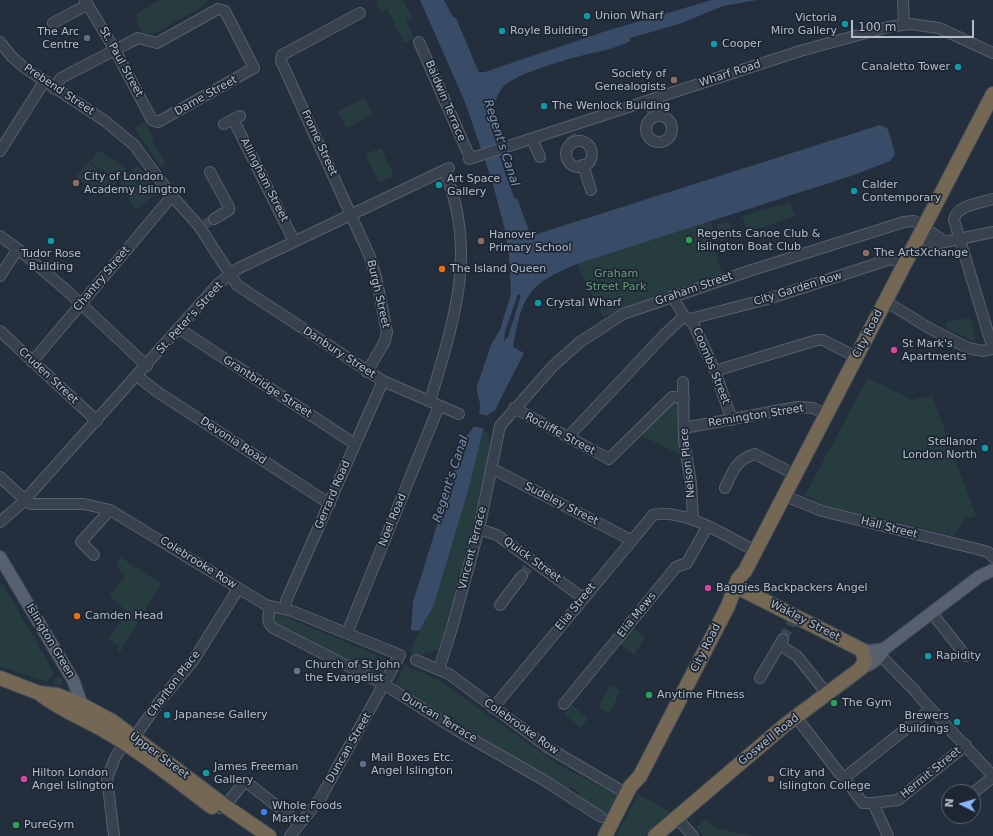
<!DOCTYPE html>
<style>
body{margin:0}
#map{position:relative;width:993px;height:836px;overflow:hidden;background:#242f3e;font-family:"DejaVu Sans",sans-serif}
canvas{display:block}
.north{position:absolute;left:941px;top:784px;width:40px;height:40px;box-sizing:border-box;background:#1d2633;border:1px solid #59626f;border-radius:50%;rotate:275deg;font-size:11px;font-weight:700;line-height:16px;text-align:center;color:#b4bcc9}
.north::after{content:'';display:block;margin:auto;width:14px;height:18px;background:#8ab4f8;clip-path:polygon(50% 0,100% 100%,50% 72%,0 100%)}
.scale{position:absolute;left:851px;top:20px;width:123px;height:18px;box-sizing:border-box;border:2px solid #b4bcc9;border-top:0;padding-left:5px;font-size:12px;line-height:14px;white-space:nowrap;color:#b4bcc9;-webkit-text-stroke:3px #1d2633;paint-order:stroke}
</style>
<div id="map">
<canvas width="993" height="836"></canvas>
<div class="north">N</div>
<div class="scale">100 m</div>
</div>
<script>
const ctx = document.querySelector('canvas').getContext('2d');
ctx.lineJoin = 'round';
function paint(path, color) { ctx.fillStyle = color; ctx.fill(path, 'evenodd'); }
function trace(path, color, width, dash) { ctx.strokeStyle = color; ctx.lineWidth = width; ctx.lineCap = dash ? 'butt' : 'round'; ctx.setLineDash(dash || []); ctx.stroke(path); }
function drawText(font, color, halo, rows, align = 'center') {
  ctx.font = font + ' "DejaVu Sans",sans-serif'; ctx.lineWidth = 3.5; ctx.setLineDash([]); ctx.textBaseline = 'middle'; ctx.strokeStyle = halo; ctx.fillStyle = color; for (const [text, x, y, turn = 0] of rows) {
    ctx.save(); ctx.translate(x, y); ctx.rotate((+turn || 0) * Math.PI / 180); ctx.textAlign = isNaN(turn) ? turn : align; if (halo) ctx.strokeText(text, 0, 0); ctx.fillText(text, 0, 0); ctx.restore();
  }
}
paint(new Path2D(`
 M160 0H208L205 5 153 34 145 33C139 28 135 20 138 13Z
 M379 0H403L412 18 406 21 414 38 404 43 387 9 381 12 376 2Z
 M365 98 373 115 346 128 338 111Z
 M146 122 151 134 154 145 166 162 161 167 134 128Z
 M381 148 394 176 379 183 366 154Z
 M98 150 126 169 118 181 90 162Z
 M87 162 117 182 107 198 76 177Z
 M138 166 159 192 135 210 120 183 125 175Z
 M790 202 795 216 748 232 742 216Z
 M711 221 715 236 711 237 722 273 643 300 603 317 577 264Z
 M729 221 735 236 721 241 716 225Z
 M970 318 976 342 947 329 946 322Z
 M868 378 912 400 932 395 976 517H966L953 536 824 505 805 495Z
 M670 402 679 403 683 456 638 434Z
 M483 431 489 433V463L458 595 438 650 419 655 410 653 419 631 434 605 470 484Z
 M120 557 161 584 120 652 117 649 119 646 108 638 121 623 116 618 124 609 109 595 126 576 117 568Z
 M3 584 54 673 47 682 0 666V585Z
 M274 612 388 660 381 676 274 623 272 618Z
 M632 627 645 637 634 655 619 644Z
 M405 665 437 679 559 765 617 795 605 816 577 798 580 793 571 787 568 792 504 750 394 686Z
 M53.5 682a4.5 4.5 0 1 1 9 0a4.5 4.5 0 1 1-9 0Z
 M610 685 621 691 609 713 598 707Z
 M572 705 588 718 581 728 564 714Z
 M638 794 670 812 644 836H616Z
 M706 819 713 826 720 829 753 836H703L697 827Z`), '#263c3f');
paint(new Path2D(`
 M420 0H444L453 17 456 18 477 68 479 72H485L603 32 712 0H757L723 6 679 24 630 38V41C611 51 589 53 569 59 555 63 513 76 504 86 479 112 505 170 515 199L517 198 531 236 880 125 888 129 895 154 890 161 851 176 577 264C528 284 522 296 513 347L524 353 495 410 487 415 470 484 434 605 419 631 411 630 413 602 464 439C472 430 479 421 480 408 481 401 476 394 477 386L491 345 500 330 511 294 509 255 505 230 492 181 465 102ZM518 294 521 295 508 337 504 341 505 332Z`), '#394c67');
paint(new Path2D(`
 M477 413 488 416 485 429 473 426Z`), '#242f3e');
trace(new Path2D(`
 M651 109 652 112
 M571 135 572 137
 M205 224 214 219
 M522 576 528 568
 M783 639 792 622`), '#3a4453', 10, [10, 5]);
const minor = new Path2D(`
 M903 0 904 25
 M360 13 282 55 281 61 370 257 376 277 387 332 385 341 367 372
 M53 23 87 5
 M0 42 12 57 25 68 105 121 134 145 172 196 199 226 237 285 383 381 459 414
 M419 42 467 151 472 158
 M54 89 61 78 111 52C120 47 129 43 138 38L157 43 218 9 225 11 254 68 158 122 152 120 115 50 85 0
 M646 129a13 13 0 1 1 26 0a13 13 0 1 1-26 0Z
 M233 119 294 241
 M224 124 240 116
 M532 139 540 157
 M566 154a13 13 0 1 1 26 0a13 13 0 1 1-26 0Z
 M0 151 44 82
 M469 159 800 51 888 27 910 24 939 28 993 53
 M583 165 591 190
 M210 172 229 207V210L214 219
 M993 199C980 203 956 205 954 220L993 349
 M0 236 18 249 65 289 147 366
 M919 237 935 244 993 232
 M0 276 18 249
 M672 296 684 316 693 323 715 371 732 420
 M885 301 929 328 968 348 983 351 993 349
 M690 319 771 298 891 259 904 264
 M180 328 184 332 355 444
 M0 331 97 421
 M32 362 172 196
 M715 371 817 340H823L856 357
 M137 376 159 393 330 504
 M683 382 684 441 691 483 693 520
 M430 401C453 323 479 251 444 170
 M514 408 609 459 672 397 684 398
 M684 428 797 407 813 408 827 415
 M568 437 663 336 684 316
 M491 468 631 540
 M0 477 25 500 31 504H84L110 510 266 605 292 611 400 655 320 799 290 836
 M725 488C732 472 737 459 755 454L796 475
 M785 496 822 511 977 549 988 552 993 557
 M0 522 22 503 219 283 239 268 449 168
 M479 529 497 535 583 598
 M94 555 81 542 110 510
 M500 605 522 576
 M270 606C269 616 265 620 273 628L385 685 458 731 542 779 601 817
 M285 609 286 601 383 381
 M931 612 966 656
 M347 633 439 406
 M780 645 797 656 827 694
 M881 656 916 692
 M416 660 449 674 547 747 627 794
 M439 669 452 628 479 529 500 426 553 366 580 342 623 314 752 270 904 222 914 221 944 241
 M760 678 783 639
 M918 695 993 776
 M564 704 676 567 687 563 707 527
 M493 708 653 515C683 507 728 537 755 551
 M796 717 840 774
 M973 793 993 777
 M873 803 898 800 966 745
 M220 808 225 806 245 781 299 823
 M676 817 693 836
 M114 836 107 778 115 758 122 747 138 732 159 702 193 661 238 589
 M888 836 873 803H863L844 778 931 709`);
const major = new Path2D(`
 M0 557 73 680 84 711
 M862 650 872 651 884 649 980 576 993 570
 M860 669C871 664 879 660 884 649`);
const highway = new Path2D(`
 M0 678 39 693 57 695 82 705 112 721 225 806 269 836
 M39 693C60 710 83 718 105 731 143 753 177 781 212 807
 M605 836 630 787 640 776 728 606 738 579 745 571 993 94
 M655 836 785 725 860 669 865 661 862 650 741 589`);
trace(minor, '#565f6c', 12);
trace(major, '#414a57', 14);
trace(highway, '#434c59', 16);
trace(minor, '#38414e', 10);
trace(major, '#56606e', 12);
trace(highway, '#746855', 14);
for (const [x, y, r, color] of [
 [587,16,4,"#0f9aa8"],
 [845,24,4,"#0f9aa8"],
 [502,31,4,"#0f9aa8"],
 [87,38,4,"#5c6f8a"],
 [714,44,4,"#0f9aa8"],
 [958,67,4,"#0f9aa8"],
 [674,80,4,"#8d6e63"],
 [544,106,4,"#0f9aa8"],
 [76,183,4,"#8d6e63"],
 [439,185,4,"#0f9aa8"],
 [854,191,4,"#0f9aa8"],
 [689,240,4,"#2e9e5b"],
 [51,241,4,"#0f9aa8"],
 [481,241,4,"#8d6e63"],
 [866,253,4,"#8d6e63"],
 [442,269,4,"#e8710a"],
 [538,303,4,"#0f9aa8"],
 [894,350,4,"#d1479c"],
 [985,448,4,"#0f9aa8"],
 [708,588,4,"#d1479c"],
 [77,616,4,"#e8710a"],
 [928,656,4,"#0f9aa8"],
 [297,671,4,"#6b7280"],
 [649,695,4,"#2e9e5b"],
 [834,703,4,"#2e9e5b"],
 [167,715,4,"#0f9aa8"],
 [957,722,4,"#0f9aa8"],
 [363,764,4,"#5c6f8a"],
 [206,773,4,"#0f9aa8"],
 [24,779,4,"#d1479c"],
 [771,779,4,"#8d6e63"],
 [264,812,4,"#3f7fe0"],
 [16,825,4,"#2e9e5b"]
]) { const dot = new Path2D(); dot.arc(x, y, r, 0, 2 * Math.PI); ctx.fillStyle = color; ctx.fill(dot); trace(dot, '#1d2633', 1.5); }
drawText('11px', '#b4bcc9', '#1d2633', [
 ["Union Wharf",595,16],
 ["Victoria",837,18,"right"],
 ["Miro Gallery",837,31,"right"],
 ["Royle Building",510,31],
 ["The Arc",79,32,"right"],
 ["Centre",79,45,"right"],
 ["Cooper",722,44],
 ["Canaletto Tower",950,67,"right"],
 ["Society of",666,74,"right"],
 ["Genealogists",666,87,"right"],
 ["The Wenlock Building",552,106],
 ["City of London",84,177],
 ["Academy Islington",84,190],
 ["Art Space",447,179],
 ["Gallery",447,192],
 ["Calder",862,185],
 ["Contemporary",862,198],
 ["Regents Canoe Club &",697,234],
 ["Islington Boat Club",697,247],
 ["Hanover",489,235],
 ["Primary School",489,248],
 ["The ArtsXchange",874,253],
 ["Tudor Rose",51,254,"center"],
 ["Building",51,267,"center"],
 ["The Island Queen",450,269],
 ["Crystal Wharf",546,303],
 ["St Mark's",902,344],
 ["Apartments",902,357],
 ["Stellanor",977,442,"right"],
 ["London North",977,455,"right"],
 ["Baggies Backpackers Angel",716,588],
 ["Camden Head",85,616],
 ["Rapidity",936,656],
 ["Church of St John",305,665],
 ["the Evangelist",305,678],
 ["Anytime Fitness",657,695],
 ["The Gym",842,703],
 ["Japanese Gallery",175,715],
 ["Brewers",949,716,"right"],
 ["Buildings",949,729,"right"],
 ["Mail Boxes Etc.",371,758],
 ["Angel Islington",371,771],
 ["James Freeman",214,767],
 ["Gallery",214,780],
 ["Hilton London",32,773],
 ["Angel Islington",32,786],
 ["City and",779,773],
 ["Islington College",779,786],
 ["Whole Foods",272,806],
 ["Market",272,819],
 ["PureGym",24,825]
], 'left');
drawText('11px', '#b4bcc9', '#1d2633', [
 ["St. Paul Street",121,62,61],
 ["Wharf Road",730,74,-18],
 ["Prebend Street",59,90,34],
 ["Dame Street",206,96,-29],
 ["Baldwin Terrace",445,101,67],
 ["Frome Street",319,143,65],
 ["Allingham Street",264,180,63],
 ["Chantry Street",102,279,-50],
 ["Graham Street",694,289,-19],
 ["City Garden Row",798,289,-17],
 ["Burgh Street",378,294,77],
 ["St. Peter's Street",190,318,-48],
 ["City Road",868,334,-63],
 ["Danbury Street",339,353,33],
 ["Coombs Street",711,366,68],
 ["Cruden Street",48,376,43],
 ["Grantbridge Street",267,387,33],
 ["Remington Street",756,416,-9],
 ["Rocliffe Street",560,434,28],
 ["Devonia Road",233,441,33],
 ["Nelson Place",688,463,-96],
 ["Gerrard Road",333,495,-67],
 ["Sudeley Street",561,504,27],
 ["Noel Road",393,520,-68],
 ["Hall Street",889,528,14],
 ["Vincent Terrace",473,548,-76],
 ["Quick Street",532,560,36],
 ["Colebrooke Row",198,563,32],
 ["Elia Street",576,607,-51],
 ["Elia Mews",637,615,-51],
 ["Wakley Street",805,621,27],
 ["Islington Green",50,641,59],
 ["City Road",706,648,-63],
 ["Charlton Place",174,684,-53],
 ["Duncan Terrace",439,718,31],
 ["Colebrooke Row",521,727,35],
 ["Goswell Road",769,740,-39],
 ["Duncan Street",349,748,-60],
 ["Upper Street",159,756,36],
 ["Hermit Street",931,773,-39]
]);
drawText('11px', '#6b9a76', '#1d2633', [
 ["Graham",616,274],
 ["Street Park",616,287]
]);
drawText('italic 12px', '#7c92b1', '#1d2633', [
 ["Regent's Canal",501,143,72],
 ["Regent's Canal",451,479,-72]
]);
</script>
